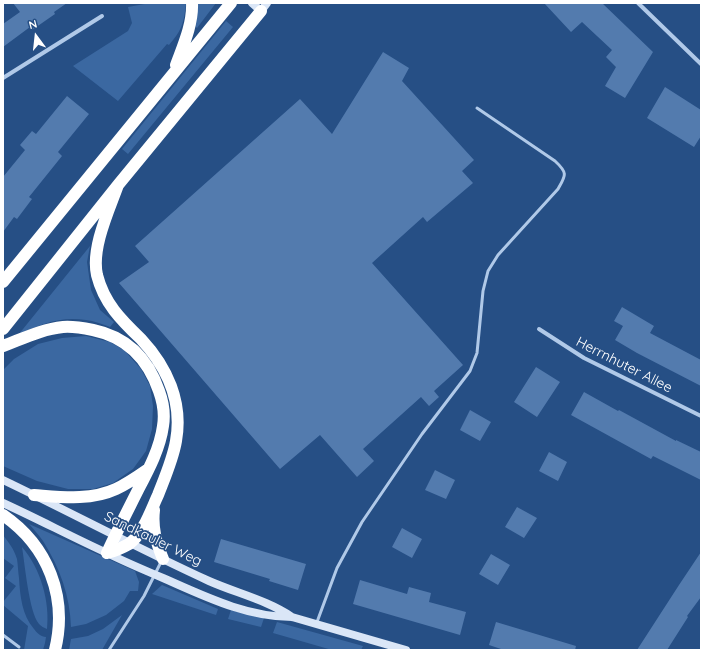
<!DOCTYPE html>
<style>
body{margin:0}
#map{position:relative;width:704px;height:653px;overflow:hidden;background:#264f85;font-family:Quicksand,sans-serif}
canvas{display:block}
.frame{position:absolute;inset:0;border:4px solid #fff;pointer-events:none}
.north{position:absolute;left:16px;top:16px;width:40px;height:40px;-webkit-text-stroke:3px #264f85;paint-order:stroke;rotate:345deg;font-size:11px;font-weight:700;line-height:16px;text-align:center;color:#fff}
.north::after{content:'';display:block;margin:auto;width:14px;height:18px;background:#fff;clip-path:polygon(50% 0,100% 100%,50% 72%,0 100%)}
</style>
<div id="map">
<canvas width="704" height="653"></canvas>
<div class="frame"></div>
<div class="north">N</div>
</div>
<script>
const ctx = document.querySelector('canvas').getContext('2d');
ctx.lineJoin = 'round';
function paint(path, color) { ctx.fillStyle = color; ctx.fill(path, 'evenodd'); }
function trace(path, color, width, dash) { ctx.strokeStyle = color; ctx.lineWidth = width; ctx.lineCap = dash ? 'butt' : 'round'; ctx.setLineDash(dash || []); ctx.stroke(path); }
function drawText(font, color, halo, rows, align = 'center') {
  ctx.font = font + ' Quicksand,sans-serif'; ctx.lineWidth = 3.5; ctx.setLineDash([]); ctx.textBaseline = 'middle'; ctx.strokeStyle = halo; ctx.fillStyle = color; for (const [text, x, y, turn = 0] of rows) {
    ctx.save(); ctx.translate(x, y); ctx.rotate((+turn || 0) * Math.PI / 180); ctx.textAlign = isNaN(turn) ? turn : align; if (halo) ctx.strokeText(text, 0, 0); ctx.fillText(text, 0, 0); ctx.restore();
  }
}
paint(new Path2D(`
 M150 3H186C184 23 182 30 169 45L167 44 118 101 73 66 128 31 132 23 128 7Z
 M198 3H216L197 28 193 24Z
 M226 21 233 27 128 154 122 149Z
 M90 246 87 262 91 290 100 310 114 322 110 327C102 324 94 321 86 320 60 316 42 324 19 334Z
 M86 336 110 342 124 350 141 369 150 386 153 406 152 429 146 451 133 469 113 483 93 489H68L37 481 3 466V370L14 359 38 344 62 338Z
 M29 524 135 571 139 582 138 591H130L124 601 106 615 86 624 71 627C70 596 60 568 43 541 39 535 34 530 29 524Z
 M3 535C9 543 14 549 17 559 18 565 18 572 19 578 20 596 22 615 34 629 37 633 41 637 46 637L45 643 43 650H24L28 626 3 605V602L16 586 5 578 14 566 3 558Z
 M22 547C41 569 50 602 47 629 44 628 41 626 39 624 29 612 25 565 22 547Z
 M162 585 218 609 216 615 152 594Z
 M231 610 264 618 261 627 228 619Z
 M122 615 102 650H69L71 639 88 636 103 629Z
 M277 622 363 646 361 650H332L273 633Z`), '#3b68a1');
paint(new Path2D(`
 M13 3H67L54 12 55 14 32 30 30 27 3 47V24L20 12Z
 M544 3H602L653 52 625 98 605 86 616 67 606 57 612 50 582 22 571 32Z
 M383 52 409 68 402 81 474 160 462 171 473 183 427 222 423 217 372 263 463 365 434 391 439 397 429 406 421 397 363 449 374 461 357 477 320 435 280 469 119 283 149 262 135 246 300 99 332 134Z
 M665 87 701 110V136L694 147 647 118Z
 M67 96 89 114 58 152 62 156 29 197 32 199 17 219 14 217 3 232V177L25 150 20 145 32 131 36 134Z
 M622 307 654 326 650 333 701 360V386L637 353 615 340 623 326 614 321Z
 M536 367 560 382 537 417 514 402Z
 M584 392 618 411 619 410 676 441V440L701 452V480L653 456 651 459 571 415Z
 M470 410 491 422 480 441 460 430Z
 M549 452 567 462 558 481 539 471Z
 M435 470 455 480 446 499 425 490Z
 M517 507 537 518 524 538 505 527Z
 M402 528 422 539 412 558 392 547Z
 M221 539 306 564 298 590 269 581 270 579 214 562Z
 M701 552V597L687 616 688 617 667 650H637L679 585Z
 M491 554 510 565 498 585 479 574Z
 M360 580 407 594 409 587 431 593 429 602 466 612 460 635 353 604Z
 M496 622 576 646 575 650H504L489 645Z`), '#537bae');
trace(new Path2D(`
 M317 622 337 568 362 522 422 434 470 371 477 353 483 291 488 271 498 255 558 189C566 175 568 173 555 161L477 108
 M3 635 19 647
 M109 650 144 596 162 560`), '#b0c9e8', 3);
trace(new Path2D(`
 M638 3 701 64
 M3 78 102 16
 M539 329 584 358 701 416`), '#b0c9e8', 4);
trace(new Path2D(`
 M252 3 261 11 267 3
 M3 480C72 513 139 549 209 581 236 593 267 600 292 617
 M3 503C38 519 72 537 107 553 125 562 144 570 163 578 204 596 246 617 292 617L406 650`), '#dae6f7', 8);
trace(new Path2D(`
 M176 65C183 46 193 24 192 3
 M3 282 231 3
 M3 329 118 185 261 11
 M3 346C22 339 42 329 63 327 73 326 83 328 93 330 127 337 148 359 159 391 163 402 165 414 163 426 160 448 149 469 139 488 128 510 117 531 107 553
 M34 495C61 497 90 501 116 489 127 484 137 477 147 470
 M154 510C152 528 156 542 163 559
 M3 515C48 546 68 597 55 650
 M107 553C115 551 122 548 129 544 143 534 151 510 158 495 165 477 173 459 176 441 183 402 167 367 141 339 121 320 104 303 97 275 91 248 109 210 118 185`), '#fff', 12);
drawText('14px', '#fff', '#264f85', [
 ["Herrnhuter Allee",624,365,27],
 ["Sandkauler Weg",153,539,26]
]);
</script>
